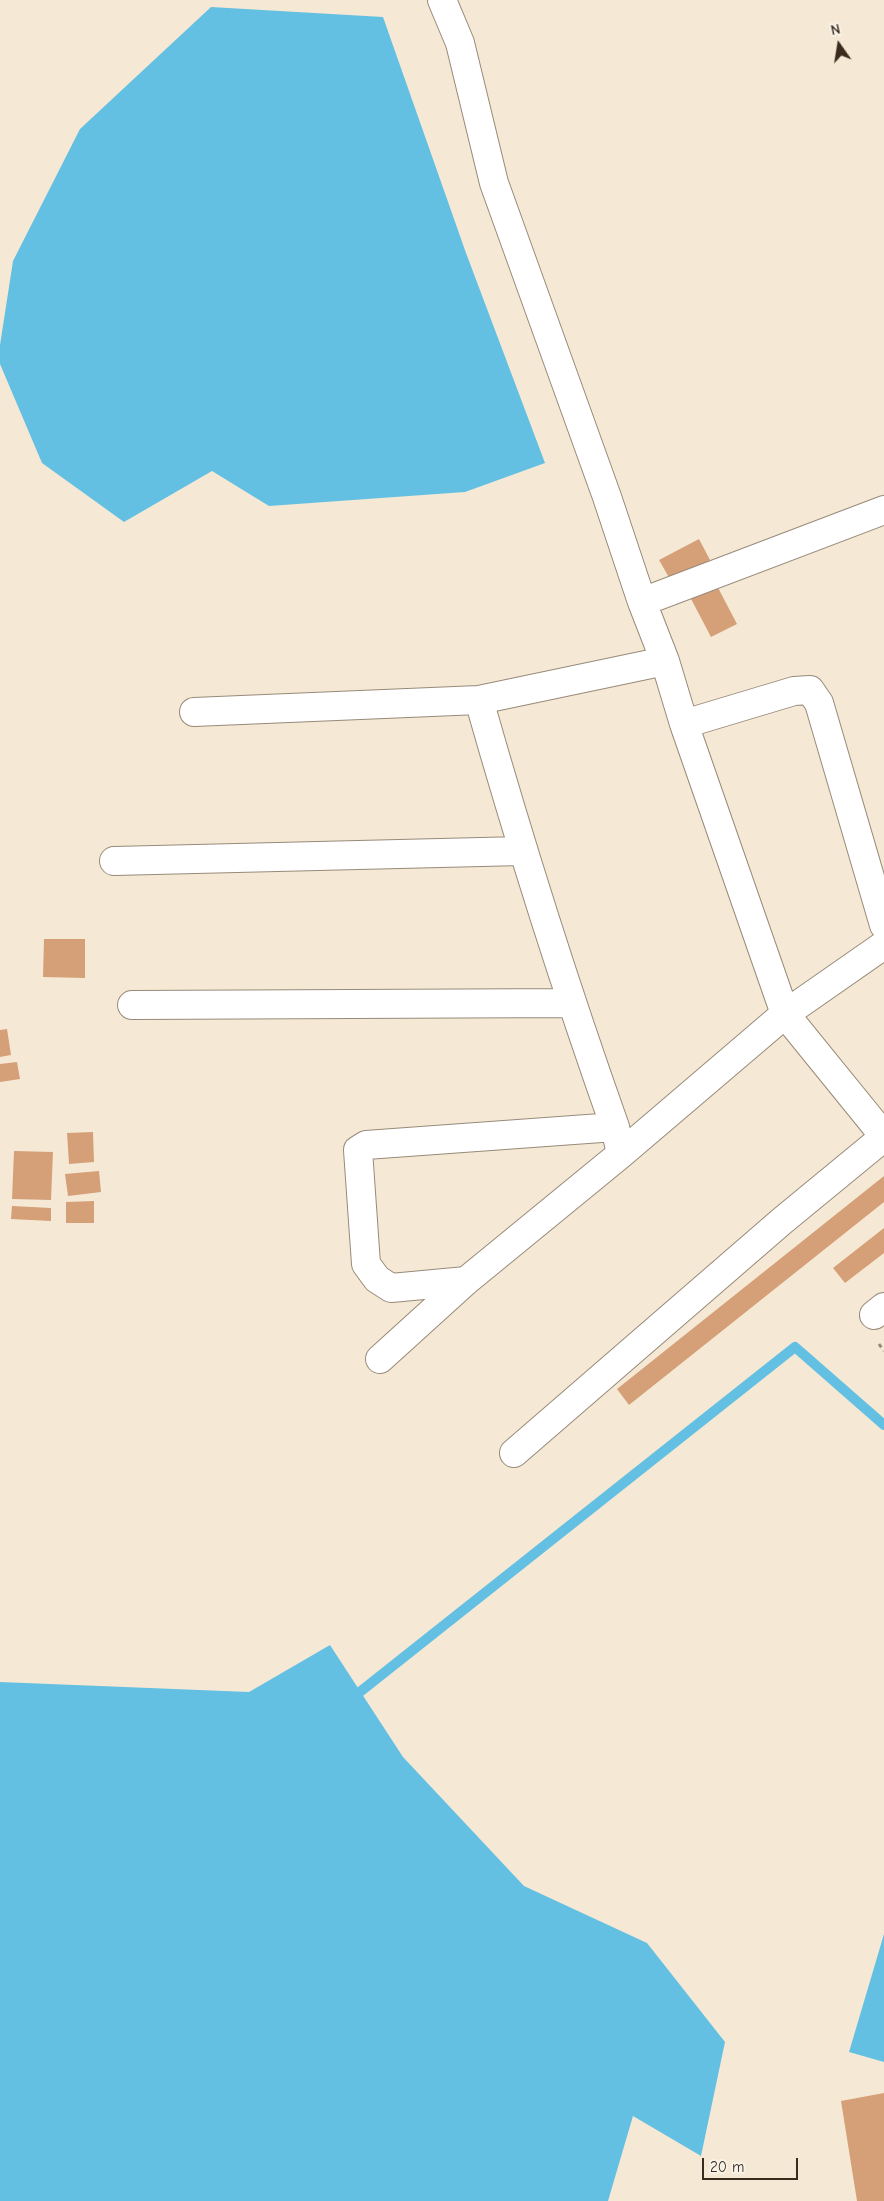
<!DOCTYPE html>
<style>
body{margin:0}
#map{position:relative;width:884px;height:2201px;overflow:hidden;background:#f5e9d5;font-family:"Comic Neue",sans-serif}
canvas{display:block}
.north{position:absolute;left:814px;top:20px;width:50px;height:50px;-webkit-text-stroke:4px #f7f3e8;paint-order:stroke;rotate:347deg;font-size:14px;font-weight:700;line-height:20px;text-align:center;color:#3b2a1e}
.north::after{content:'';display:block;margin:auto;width:18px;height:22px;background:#3b2a1e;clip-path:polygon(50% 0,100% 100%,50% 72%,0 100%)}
.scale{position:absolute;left:702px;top:2158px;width:96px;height:22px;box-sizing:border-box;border:2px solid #3b2a1e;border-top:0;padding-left:6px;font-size:15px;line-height:18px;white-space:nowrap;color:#3b2a1e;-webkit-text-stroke:4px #f7f3e8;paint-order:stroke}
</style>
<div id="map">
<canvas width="884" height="2201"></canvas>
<div class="north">N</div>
<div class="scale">20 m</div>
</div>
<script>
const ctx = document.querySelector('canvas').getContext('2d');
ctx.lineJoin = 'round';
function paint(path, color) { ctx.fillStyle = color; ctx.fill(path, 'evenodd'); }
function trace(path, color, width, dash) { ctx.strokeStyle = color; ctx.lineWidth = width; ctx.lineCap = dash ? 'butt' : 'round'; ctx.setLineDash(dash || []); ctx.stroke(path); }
paint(new Path2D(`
 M211 7 383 17 466 253 545 463 465 492 269 506 212 471 124 522 42 463 0 364V345L13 261 80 129Z
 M330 1645 403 1757 524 1886 647 1943 725 2042 701 2156 633 2116 608 2201H0V1682L249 1692Z
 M884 1934V2062L849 2052Z`), '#64c0e2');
trace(new Path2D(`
 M351 1699 795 1347 884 1425`), '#64c0e2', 10);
paint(new Path2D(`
 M699 539 710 560 671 581 659 560Z
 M715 582 737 624 711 637 689 595Z
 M44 939H85V978L43 977Z
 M7 1029 11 1055 0 1057V1030Z
 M17 1062 20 1079 0 1082V1064Z
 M93 1132 94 1162 69 1164 67 1133Z
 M14 1151 53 1152 51 1200 12 1199Z
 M99 1171 101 1192 68 1196 65 1174Z
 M884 1176V1202L629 1405 617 1389Z
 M94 1201V1223H66V1202Z
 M12 1206 51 1208V1221L11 1219Z
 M884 1228V1253L845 1283 833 1268Z
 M884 2093V2201H857L841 2101Z`), '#d59f77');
const minor = new Path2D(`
 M442 0 460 43 494 183 607 497 642 602 665 661 684 724 785 1014 884 1136
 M642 602 884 510
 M479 700C520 844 565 986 615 1127L619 1145
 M194 712 479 700 665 661
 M684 724 794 691 810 690 819 703 884 925
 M114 861 522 851
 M132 1005 571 1003
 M466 1281 391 1288 377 1279 366 1264 358 1150 366 1145 615 1127
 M874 1315 884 1307
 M380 1359 466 1281 621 1154 785 1014 884 945
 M514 1453 782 1221 884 1137`);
trace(minor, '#988a7a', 30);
trace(new Path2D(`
 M879 1344 884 1351`), '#988a7a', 3, [4, 4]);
trace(minor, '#fff', 28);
</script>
